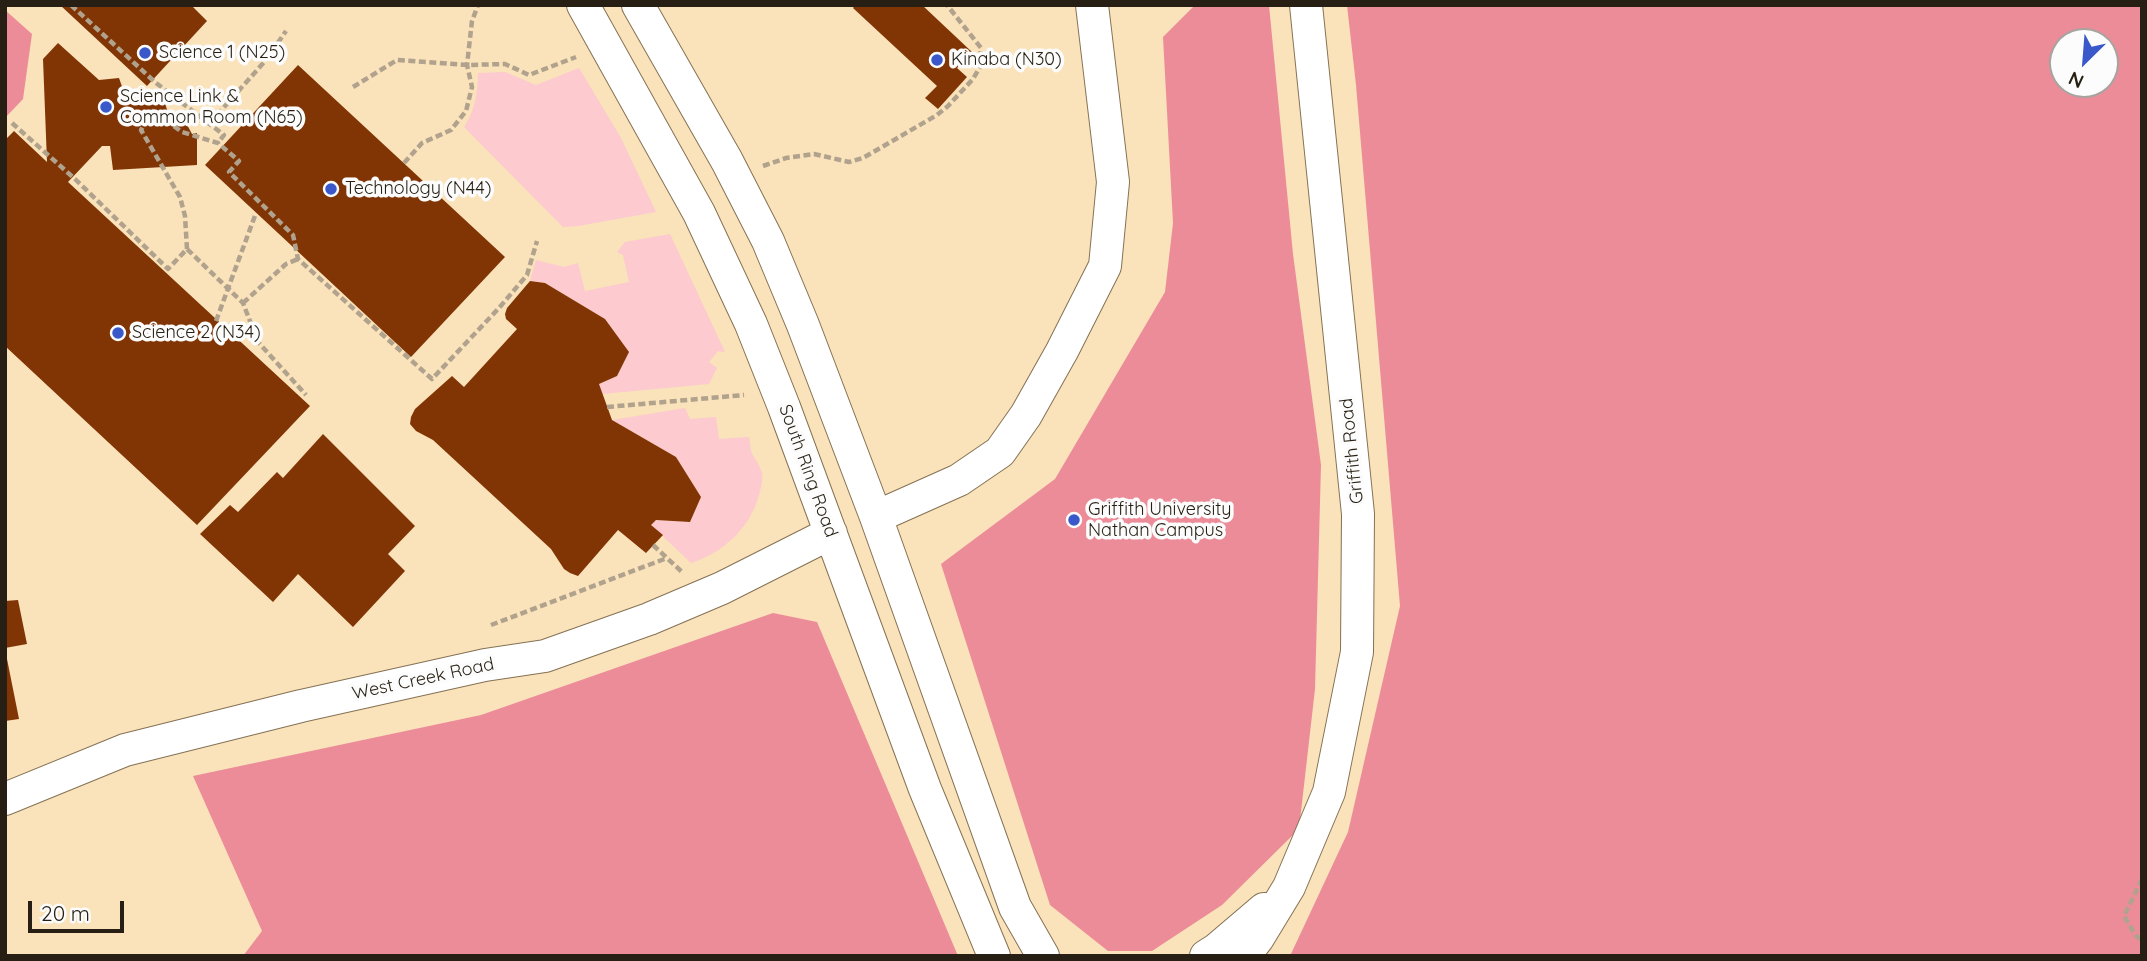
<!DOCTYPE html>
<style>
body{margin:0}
#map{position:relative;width:2147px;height:961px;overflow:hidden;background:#fdedd3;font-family:Quicksand,sans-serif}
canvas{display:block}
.frame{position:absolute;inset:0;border:7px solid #271f13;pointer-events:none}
.north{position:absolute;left:2049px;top:28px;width:70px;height:70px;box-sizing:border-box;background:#fcfcfc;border:2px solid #a7a49f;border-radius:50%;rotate:205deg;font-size:19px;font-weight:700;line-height:28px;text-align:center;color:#271f13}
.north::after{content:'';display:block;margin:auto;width:24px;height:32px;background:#3b58ca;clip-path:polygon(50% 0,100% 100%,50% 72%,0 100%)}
.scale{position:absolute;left:28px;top:901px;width:96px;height:32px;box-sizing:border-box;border:4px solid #271f13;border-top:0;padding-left:9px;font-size:21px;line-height:24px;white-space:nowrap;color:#271f13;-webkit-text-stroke:5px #fcfcfc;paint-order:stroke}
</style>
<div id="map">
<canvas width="2147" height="961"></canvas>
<div class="frame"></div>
<div class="north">N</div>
<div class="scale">20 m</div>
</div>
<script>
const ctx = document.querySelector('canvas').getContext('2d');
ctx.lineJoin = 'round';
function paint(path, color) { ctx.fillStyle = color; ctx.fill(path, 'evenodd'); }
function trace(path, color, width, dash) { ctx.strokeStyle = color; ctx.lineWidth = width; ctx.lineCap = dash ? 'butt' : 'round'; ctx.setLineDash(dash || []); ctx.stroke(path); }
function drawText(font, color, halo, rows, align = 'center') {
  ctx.font = font + ' Quicksand,sans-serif'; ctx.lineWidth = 7; ctx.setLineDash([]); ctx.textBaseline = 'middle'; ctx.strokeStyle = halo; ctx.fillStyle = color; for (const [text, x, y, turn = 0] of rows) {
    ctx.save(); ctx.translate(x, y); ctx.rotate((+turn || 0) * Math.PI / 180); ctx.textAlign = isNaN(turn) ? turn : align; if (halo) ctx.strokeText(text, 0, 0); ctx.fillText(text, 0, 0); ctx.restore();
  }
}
paint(new Path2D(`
 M5 5H2142V956H5ZM2063 42H2105V84H2063Z`), '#fae2ba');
paint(new Path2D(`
 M579 68 621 138 656 212 578 226 563 227 464 127C475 111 478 92 478 73L505 72 536 85Z
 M670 234 725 352 718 351 709 362 717 368 709 384 602 394 599 384 617 376 628 352 605 319 545 283 530 281 536 260 564 267 578 263 585 291 629 282 623 255 617 252 625 242Z
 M685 408 690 419 716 417 719 439 749 437C750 442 750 449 752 453 755 460 760 465 762 473 763 480 761 488 759 495 750 528 723 553 691 563L651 525 656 520 690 522 701 497 676 457 612 420Z`), '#fccacf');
paint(new Path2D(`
 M1195 5H1269L1293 254 1321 465 1315 689 1299 829 1222 905 1152 951H1108L1050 905 941 564 1055 479 1165 292 1173 223 1163 37Z
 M1347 5H2142V956H1290L1348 832 1400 606 1356 85ZM2063 42H2105V84H2063Z
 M5 10 32 34 23 99 5 118Z
 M773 613 817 622 958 956H243L262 931 193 776 481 715Z`), '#ec8c99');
paint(new Path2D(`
 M60 5H191L207 21 147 86Z
 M855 5H922L972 52 957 68 967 77 938 109 925 98 937 86 853 8Z
 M58 43 99 80 119 78 126 98 163 97 169 116 184 119 192 134 197 133V165L113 170 110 146H102L68 182 310 406 197 525 5 346V140L14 131 47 162 43 59Z
 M298 65 505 257 411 357 205 165Z
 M530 281 545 283 605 319 629 352 617 376 599 384 612 420 676 457 701 497 690 522 656 520 651 525 663 535 646 553 618 530 578 576 570 573 564 569 551 549 433 440 416 431 410 424 411 417 415 409 452 376 464 387 517 329 506 319 505 314 507 308Z
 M323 434 415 526 388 554 405 571 353 627 298 574 273 602 200 534 230 505 238 512 277 472 283 478Z
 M18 600 27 644 5 648V601Z
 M5 649 19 719 5 721Z`), '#813505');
const minor = new Path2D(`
 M583 5 699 213 751 324 784 407 925 789 994 956
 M638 5 727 161 768 241 803 325 876 517 1015 907 1043 956
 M876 517 959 480 1000 452 1026 415 1062 351 1105 266 1113 182 1092 5
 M5 799 125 750 301 706 485 665 545 656 649 619 722 588 831 533
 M1206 956 1217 949 1264 909
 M1244 956 1258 938 1289 887 1329 792 1357 652 1358 514 1306 5`);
trace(minor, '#847254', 34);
trace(new Path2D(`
 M71 5 156 83 224 135 218 143
 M353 87 397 60 467 65 505 64 529 75 576 57
 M12 123 75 179 168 269 187 249 243 303 258 342 306 395
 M210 123 266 60 286 31
 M404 163 422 143 451 130 466 111 472 87 467 65 472 21 478 5
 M763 166 786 158 814 154 849 162 863 158 937 115 948 106 973 79 980 67 981 48 947 5
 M187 249 185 216 180 197 141 130 153 111 182 132 218 143 239 161 229 172 293 235 298 259 432 379 499 308 527 275 537 241
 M243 303 286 264 298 259
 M607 407 744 395
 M653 545 682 572
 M491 625 667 558
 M2142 879 2124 916 2136 936 2142 940`), '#b0a28d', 4.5, [7, 3.5]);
trace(minor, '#fff', 32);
trace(new Path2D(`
 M216 321 256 213`), '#b0a28d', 4.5, [7, 3.5]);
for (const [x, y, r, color] of [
 [145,53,7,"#3b58ca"],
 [937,60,7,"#3b58ca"],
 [106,107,7,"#3b58ca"],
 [331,189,7,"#3b58ca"],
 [118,333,7,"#3b58ca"],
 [1074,520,7,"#3b58ca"]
]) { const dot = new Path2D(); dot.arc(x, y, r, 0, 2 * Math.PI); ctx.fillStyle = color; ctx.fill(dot); trace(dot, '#fcfcfc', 2.5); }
drawText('18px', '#271f13', '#fcfcfc', [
 ["Science 1 (N25)",159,53],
 ["Kinaba (N30)",951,60],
 ["Science Link &",120,97],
 ["Common Room (N65)",120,118],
 ["Technology (N44)",345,189],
 ["Science 2 (N34)",132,333],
 ["Griffith University",1088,510],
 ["Nathan Campus",1088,531]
], 'left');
drawText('18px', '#271f13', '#fcfcfc', [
 ["Griffith Road",1352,451,-96],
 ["South Ring Road",808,471,70],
 ["West Creek Road",423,679,-12]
]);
</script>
